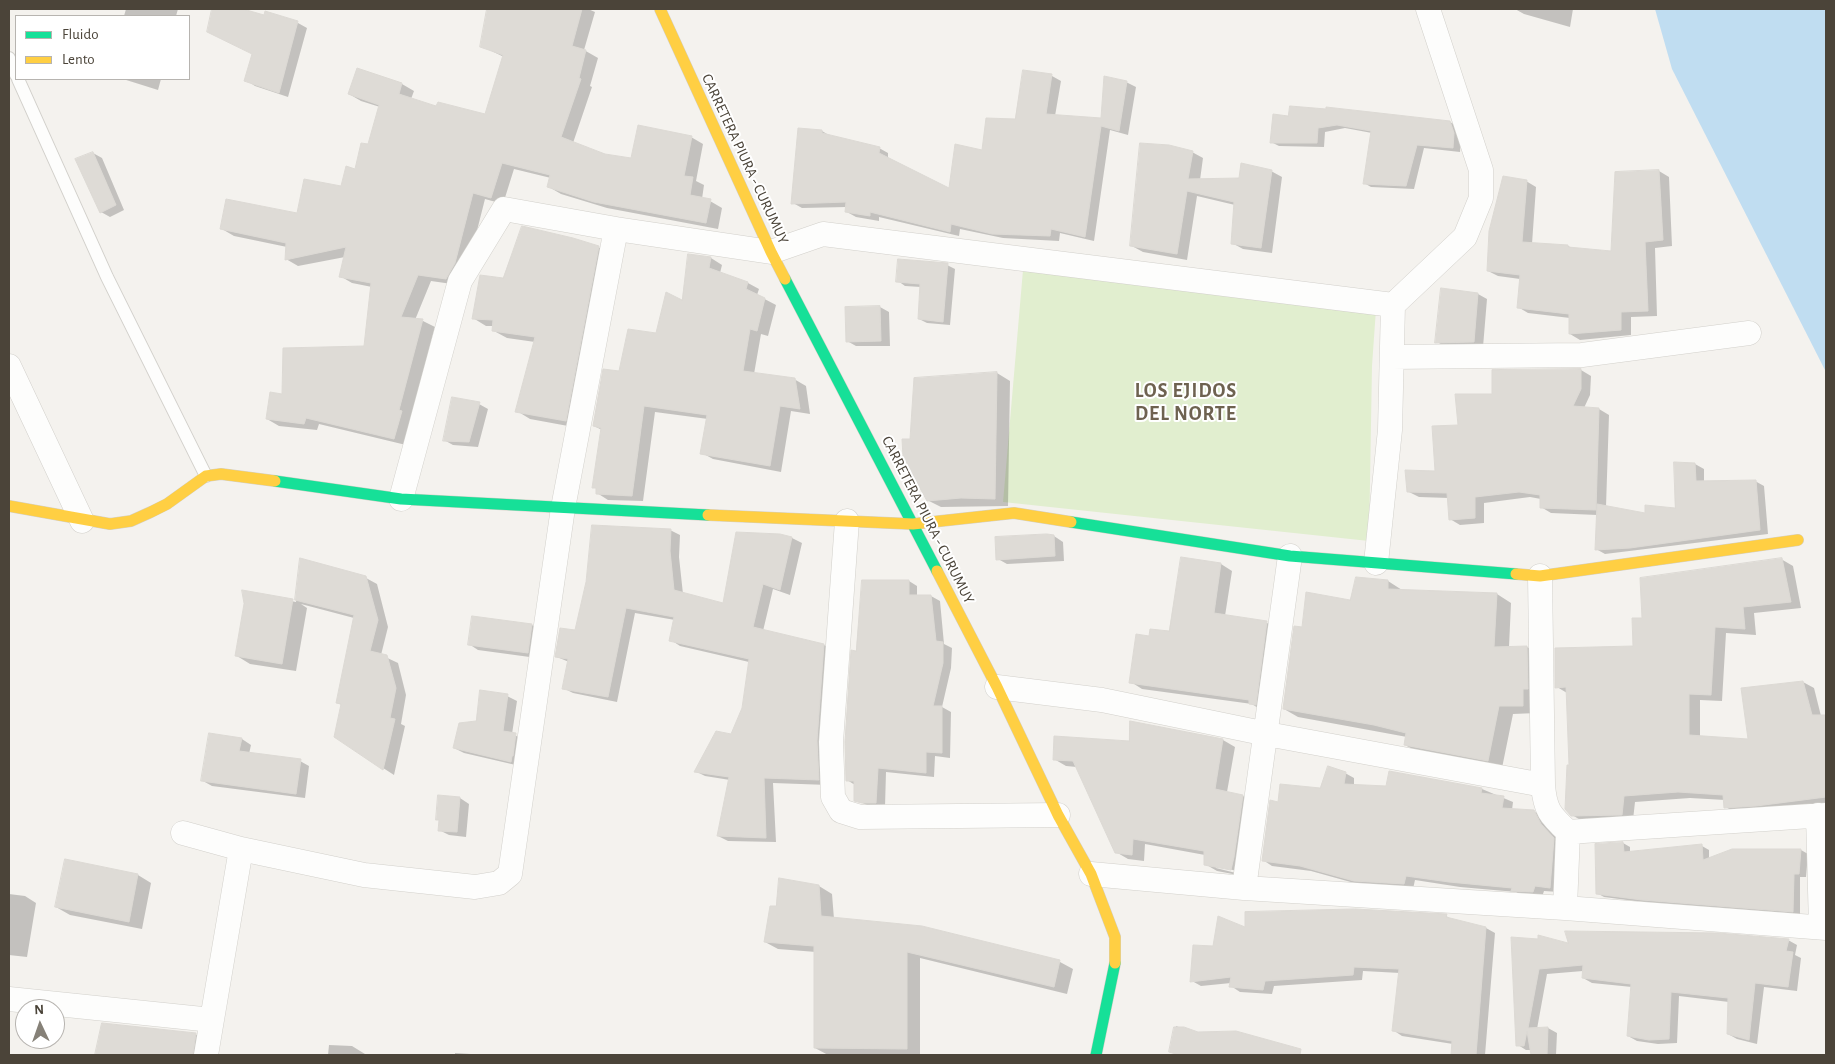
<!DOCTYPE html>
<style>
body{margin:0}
#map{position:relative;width:1835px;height:1064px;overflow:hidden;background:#f4f2ee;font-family:"Alegreya Sans",sans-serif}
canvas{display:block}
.frame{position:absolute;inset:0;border:10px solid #4b4439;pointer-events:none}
.legend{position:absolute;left:15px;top:15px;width:175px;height:65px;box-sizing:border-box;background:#fff;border:1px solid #b7b4b0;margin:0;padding:6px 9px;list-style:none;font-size:15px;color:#4b4439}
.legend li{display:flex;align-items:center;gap:10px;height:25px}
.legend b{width:25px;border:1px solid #b7b4b0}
.north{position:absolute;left:15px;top:999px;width:50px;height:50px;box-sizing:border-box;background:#fff;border:1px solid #b7b4b0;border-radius:50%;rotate:357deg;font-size:14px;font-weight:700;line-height:20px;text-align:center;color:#4b4439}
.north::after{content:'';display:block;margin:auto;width:18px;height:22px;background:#868178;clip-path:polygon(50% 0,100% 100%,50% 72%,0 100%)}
</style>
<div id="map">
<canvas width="1835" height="1064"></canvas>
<div class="frame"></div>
<ul class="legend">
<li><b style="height:6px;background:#16e098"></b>Fluido</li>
<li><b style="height:6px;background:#ffcf43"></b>Lento</li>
</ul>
<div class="north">N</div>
</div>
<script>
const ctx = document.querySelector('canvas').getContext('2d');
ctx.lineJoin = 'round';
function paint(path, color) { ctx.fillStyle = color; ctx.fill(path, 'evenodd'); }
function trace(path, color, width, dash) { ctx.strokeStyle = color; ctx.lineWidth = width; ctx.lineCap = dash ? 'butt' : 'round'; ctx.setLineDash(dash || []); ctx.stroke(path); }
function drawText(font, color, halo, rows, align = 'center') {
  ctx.font = font + ' "Alegreya Sans",sans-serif'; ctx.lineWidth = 4; ctx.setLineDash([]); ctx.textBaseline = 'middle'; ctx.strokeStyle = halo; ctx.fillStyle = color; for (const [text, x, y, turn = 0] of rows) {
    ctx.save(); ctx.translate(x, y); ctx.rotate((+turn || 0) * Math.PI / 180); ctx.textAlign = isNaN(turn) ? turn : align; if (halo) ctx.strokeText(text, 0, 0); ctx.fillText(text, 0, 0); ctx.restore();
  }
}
paint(new Path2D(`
 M1023 270 1376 309 1372 366 1369 541 1003 502Z`), '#e1eecf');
paint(new Path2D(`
 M1655 9H1826V372L1672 69Z`), '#c0ddf1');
paint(new Path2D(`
 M126 9H178L176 16H124Z
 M213 9H238L265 16 266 12 298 23 307 28 288 97 255 86 246 80 254 54 209 32Z
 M488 9H588L595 12 584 50 598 58 590 86 592 87 573 143 605 155 632 160 691 137 703 144 696 181 704 185 702 199 710 201 722 208 718 229 607 208 561 194 549 187 551 178 514 169 503 204 485 199 467 270 459 285 431 281 415 320 423 321 435 327 411 418 406 445 319 424 317 430 279 426 267 419 283 395 365 347 372 287 352 283 340 276 345 257 298 266 286 259 287 247 234 236 222 229 298 215 341 188 356 170 369 146 380 107 361 101 349 94 358 69 402 84 414 91 411 99 437 107 486 115 504 57 481 46Z
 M1515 9H1573L1570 27 1524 14Z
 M1052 76 1061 81 1055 116 1103 119 1126 82 1136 87 1128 135 1110 130 1094 241 1060 233 1059 241 1003 238 960 229 959 236 879 217V221L856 217 847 212V207L802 208 793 203 800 130 822 131 832 137 879 148 888 153V159L950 190 984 152 1016 120Z
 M123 79H161L158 90Z
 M1289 118 1450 122 1457 126 1461 138 1460 152 1424 148 1414 189 1371 187 1364 183 1372 133 1345 128 1325 132 1324 147 1279 146 1271 142Z
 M1192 152 1203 158 1200 180H1240L1271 171 1282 177 1272 253 1243 249 1232 243 1235 205 1197 196 1187 260 1143 252 1132 246Z
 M93 153 102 158 124 210 110 217 101 212Z
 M1659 171 1669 177 1672 246 1655 248 1657 316 1631 317V335L1580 340 1570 334V318L1528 313 1518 307 1520 279 1498 276 1488 271 1526 181 1536 187 1532 244 1568 246 1572 248 1612 253Z
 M598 247 612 255 579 428 530 419 517 411 535 342 507 338 494 331V326H486L473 318 504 279Z
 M711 258 722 265 720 273 748 283 759 289 757 295 776 305 768 336 761 334 754 374 794 379 806 386 810 414 791 411 781 472 713 459 702 453 708 419 655 412 643 501 608 500 597 493V489L594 487 602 430 594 426 620 372 656 335 683 302Z
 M947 265 955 269 950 325 927 323 919 319 921 287 905 286 898 281Z
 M1478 294 1487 299 1483 347H1446L1437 342Z
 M880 307 889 312 890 346H856L847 341V308Z
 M1581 370 1591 376 1590 395 1584 408 1599 409 1609 415 1606 507 1646 514 1676 509 1695 464 1704 469V482L1755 481 1764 486 1768 534 1605 554 1596 549 1597 515 1551 513 1541 507V499L1530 497 1484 503V523L1460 525 1450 519 1449 498 1419 497 1409 492 1437 473 1460 426 1493 395Z
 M997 373 1010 381 1008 506 941 507 927 500 911 440 915 379Z
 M479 404 488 409 478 447 453 445 444 440Z
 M670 530 680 535 679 557 683 594 724 604 780 535 792 538 802 543 790 595 773 589 763 631 824 645 834 651 828 785 773 783 776 842 728 841 718 836 730 780 705 776 695 771 732 736 743 708 749 662 680 646 671 640 675 620 635 613 617 702 573 693 563 688 569 662 557 657 576 631Z
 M1054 536 1063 542 1064 561 1007 564 998 559Z
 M1182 558 1221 564 1232 571 1225 616 1267 623 1278 629 1261 710 1252 704 1142 689 1131 682 1150 637 1170 633Z
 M301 559 366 578 377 584 388 627 381 655 398 663 406 695 401 724 405 726 394 775 335 737 342 705 337 703 354 618 301 604 307 608 296 671 250 664 237 656 245 604 243 591 296 602Z
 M1781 559 1793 566 1801 608 1754 613 1756 635 1726 633 1722 701 1700 700V737L1749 740 1803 682 1814 688 1821 716H1826V806L1737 814 1726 807 1725 800 1690 798 1635 802 1633 820 1584 822 1572 815 1567 693 1557 687 1635 647 1644 619Z
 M909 581 917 586V596H931L940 601 944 644 952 648 951 668 942 707 951 712 950 758 935 756 934 777 886 772 885 807H872L855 800V785L847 780 857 653Z
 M1388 581 1402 590 1497 594 1511 603 1509 647H1527L1541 655 1537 713 1513 714 1502 768 1420 753 1405 745 1407 737 1298 717 1284 709 1303 629Z
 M473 617 532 625 541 631 537 658 478 650 469 644Z
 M507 696 517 701 512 734 525 740 520 766 464 753 454 748 477 722Z
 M1131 722 1223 740 1235 747 1227 792 1243 796 1255 803 1243 876 1217 871 1205 864V855L1145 844 1144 861 1128 859 1116 852 1077 767 1066 766 1054 759 1130 742ZM1216 866 1237 871 1236 873 1216 868Z
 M210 734 242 739 251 745 249 754 300 761 309 766 305 798 212 786 203 781Z
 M1390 772 1482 789 1513 802 1512 810 1533 811 1543 816 1563 844 1559 892 1544 891 1542 897 1522 896 1516 892 1460 887 1415 880 1413 889 1365 886 1311 871 1272 866 1263 860 1279 803 1320 790 1345 773 1354 778V786L1387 787Z
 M440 797 460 798 469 804 466 837 449 835 439 830Z
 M1623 843 1630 847V852L1702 846 1709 850V859L1732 850H1801L1808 854 1806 877H1800V915L1650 903 1604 897 1597 893Z
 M138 875 151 883 142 929 70 915 56 907Z
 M819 886 832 894 834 919 922 927 1060 962 1073 969 1067 994 920 958V1055H828L815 1048 816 952 778 949 765 942 777 908Z
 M9 894 25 896 36 903 27 957 9 955Z
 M1446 916 1455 921 1486 928 1495 933 1485 1055H1452L1453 1044 1402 1036 1393 1030 1400 973 1363 971 1362 980 1274 986 1272 994 1240 992 1231 986V983L1201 986 1192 981 1214 948 1246 929Z
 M1512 938 1569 945 1788 940 1797 945 1795 955 1801 958 1797 991 1764 987 1757 1044 1737 1039 1728 1034 1729 1002 1679 996 1677 1043 1658 1044 1637 1041 1628 1036 1632 987 1592 983 1583 978V971L1547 974 1537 1029 1548 1028 1557 1033 1556 1055H1532L1531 1050H1526L1518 1045Z
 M102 1024 195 1034 214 1044 212 1055H96Z
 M1176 1026 1197 1033 1289 1051 1288 1055H1177L1170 1051Z
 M329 1045 352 1046 365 1054V1055H328Z
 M455 1053 487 1055H455Z`), '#0003');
const building = new Path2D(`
 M212 9H243L264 15 265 11 298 21 279 93 244 81 252 54 207 32Z
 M487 9H582L572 46 586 50 579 78 581 79 561 137 605 154 631 158 638 125 692 136 684 176 693 177 690 195 711 199 706 223 594 202 547 187 550 175 502 163 491 198 473 193 455 263 446 279 418 275 401 317 423 319 399 410 402 411 394 439 306 418 304 424 266 419 270 392 282 394 283 348 364 346 371 283 339 277 346 247 285 260 286 243 220 229 226 199 297 213 304 179 341 186 346 166 355 169 361 143 368 144 379 105 348 94 357 68 402 83 399 94 436 106 438 102 485 114 503 55 480 47Z
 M1023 70 1052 74 1046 114 1101 118 1104 76 1127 81 1119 131 1101 126 1085 237 1051 229 1050 236 992 234 951 224 950 232 870 212V216L845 212 846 202 791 204 798 128 822 130V133L880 147 879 153 949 188 955 144 982 150 986 118 1015 119Z
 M1290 106 1326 109V107L1450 121 1454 133 1453 148 1417 145 1406 186 1363 184 1371 131 1337 125 1318 128 1317 143H1270L1273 114 1288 116Z
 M1140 143 1169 145 1193 151 1188 179 1239 178 1241 163 1272 170 1261 248 1231 244 1234 202 1187 191 1177 254 1130 246Z
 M93 152 116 205 100 213 75 159Z
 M1659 170 1663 240 1645 242 1648 311 1621 312V330L1569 334V314L1517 308 1520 275 1487 271 1489 231 1503 176 1527 180 1522 242 1568 245V247L1611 251 1615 172Z
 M522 226 573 238 599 246 566 421 515 412 535 337 492 331 493 320 472 319 480 275 503 278Z
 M688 254 711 257 709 268 748 282 746 289 765 298 757 331 750 329 743 371 795 378 800 409 780 406 770 466 700 454 707 415 644 406 632 496 596 494V488H592L601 428 593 426 603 369 619 371 628 329 656 333 666 292 682 300Z
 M898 259 948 263 943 322 918 319 920 284 896 282Z
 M1441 288 1478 293 1474 342 1435 343Z
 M880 306 881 341 846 342 845 307Z
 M1581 369V389L1573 406 1599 408 1596 510 1540 508V495L1519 492 1475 497V518L1449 520 1447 493 1407 492 1405 470 1435 471 1432 426 1458 425 1455 394H1492V370Z
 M997 372 995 499 961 498 927 501 903 457 902 439H910L914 378Z
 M452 397 480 402 469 442 443 441Z
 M1674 462 1695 463 1696 481 1756 480 1760 530 1630 548 1595 550 1597 504 1645 513V505L1675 508Z
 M592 525 671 529 670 551 674 590 723 603 736 532 780 534 792 537 780 590 763 584 753 627 824 644 817 741 819 780 764 778 766 838 717 836 729 777 694 772 716 731 731 734 742 708 749 659 669 641 674 617 626 608 608 697 562 689 568 659 555 657 560 628 575 630 586 582Z
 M1047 534 1054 535 1055 556 996 560 995 537Z
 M1181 557 1221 563 1214 613 1267 621 1256 705 1249 704V700L1129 683 1136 634 1149 636 1150 629 1169 631Z
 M300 558 366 576 378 620 370 651 387 655 396 688 390 718 395 719 383 770 334 737 341 704 336 703 354 615 295 600Z
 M1782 558 1791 602 1743 607 1745 629 1715 627 1711 695 1689 694V735L1748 739 1741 688 1803 681 1812 715H1826V797L1756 806 1724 808 1723 795 1678 792 1624 796 1622 815 1571 816 1565 809 1567 765H1569L1566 687 1555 688V648L1633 646 1632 618H1642L1640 578Z
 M1356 577 1388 580V589L1497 593 1494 647 1527 646 1528 689H1523V706H1499L1488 761 1404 745 1406 733 1374 725 1283 709 1294 626 1302 627 1306 592 1350 600Z
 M862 580H909V595H931L936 641 943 642V663L933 706H942V753L926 752V773L878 768 876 803H862L854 801V781H846L845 742 851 650 856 651Z
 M242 590 293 599 282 664 235 656 244 604Z
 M472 616 532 624 528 653 468 645Z
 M480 690 508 694 503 731 516 733 513 756H512L511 762 453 748 459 723 476 721Z
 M1130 721 1223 739 1215 789 1243 795 1234 857 1231 870 1204 865V851L1133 839 1132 855 1115 853 1073 761 1053 760 1054 736 1129 741Z
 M209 733 242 738 239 751 301 759 296 794 201 781Z
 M1328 766 1346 772 1344 784 1386 786 1389 771 1482 788 1481 793 1504 796 1502 808 1534 810 1541 824 1554 838 1550 888 1535 886 1533 892 1511 891 1512 888 1449 882 1406 876 1404 884 1354 881 1300 866 1262 861 1270 800 1278 802 1280 784 1320 788Z
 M438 795 460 797 457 832 438 831 439 820H436Z
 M1623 842 1624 852 1702 844 1703 860 1732 849H1801L1799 874H1794L1793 912 1642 900 1596 894 1595 844Z
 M65 859 138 874 129 922 55 907Z
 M779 878 819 885 821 916 922 926 1060 960 1054 987 907 952V1049L814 1048V946L764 942 770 906H776Z
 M1355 909 1447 914 1446 917 1486 927 1476 1055H1451L1452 1041 1392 1031 1399 969 1354 967 1353 975 1265 981 1263 990 1229 987 1231 977 1190 982 1193 945 1213 946 1218 916 1245 927V912Z
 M1565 931 1718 933 1789 939 1786 951 1793 952 1788 987 1755 983 1749 1040 1727 1034 1728 998 1671 992 1669 1039 1649 1040 1627 1036 1631 984 1582 978 1583 965 1539 969 1528 1028 1548 1027 1547 1055H1531L1527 1031 1524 1046H1516L1511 937 1538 939V935L1568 943Z
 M102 1023 196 1033 193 1055H95Z
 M1174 1027H1184L1198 1032 1236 1031 1301 1049 1300 1055H1179L1169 1052Z`);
paint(building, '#dedbd6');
trace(building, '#dcd9d4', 1);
const lane = new Path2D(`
 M9 58 16 75
 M18 79 107 277 206 476`);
const street = new Path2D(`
 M1392 357 1582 355 1749 333
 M9 366 82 521
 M401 499 460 281 504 209 616 229 771 252 823 234 1393 305
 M847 521 831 742 833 797 841 811 860 817 1058 815
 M1376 563 1390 430 1393 305 1465 237 1481 198V170L1428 9
 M1540 576 1543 785C1545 810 1550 815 1568 832L1565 908
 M997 687 1102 700 1267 734 1543 785
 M1818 815 1821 927
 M1568 832 1826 815
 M183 833 241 849 206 1055
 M241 849 364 875 475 887 499 883 510 874 563 508 616 229
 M1091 874 1244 888 1565 908 1826 928
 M1244 888 1290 556
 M9 999 212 1020`);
const fast = new Path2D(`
 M785 279 937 571
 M275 481 401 499 708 515
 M1071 522 1290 556 1516 574
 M1096 1055 1115 963`);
const slow = new Path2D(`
 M660 9 771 252 785 279
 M9 506 110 524 131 521 151 512 167 504 206 476 221 474 275 481
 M708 515 913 524 1014 513 1071 522
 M937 571 997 687 1058 815 1091 874 1115 937V963
 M1516 574 1540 576 1798 540`);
trace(lane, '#d2d0cb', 14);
trace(street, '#d2d0cb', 25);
trace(fast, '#d3cfc5', 12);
trace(slow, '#d3cfc5', 12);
trace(lane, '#fdfdfc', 12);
trace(street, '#fdfdfc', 24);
trace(fast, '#16e098', 11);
trace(slow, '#ffcf43', 11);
drawText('15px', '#4b4439', '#fff', [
 ["CARRETERA PIURA - CURUMUY",745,159,65],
 ["CARRETERA PIURA - CURUMUY",928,520,63]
]);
ctx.letterSpacing = '1px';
drawText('bold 20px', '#6e6250', '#fff', [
 ["LOS EJIDOS",1186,391],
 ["DEL NORTE",1186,414]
]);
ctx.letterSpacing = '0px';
</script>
